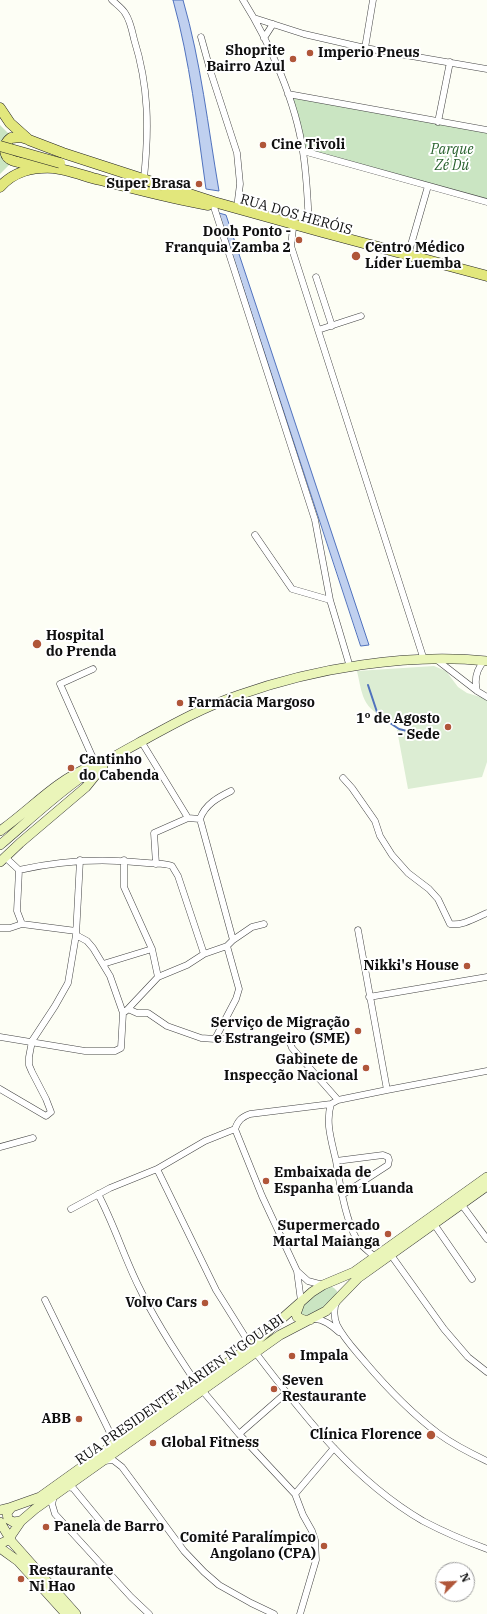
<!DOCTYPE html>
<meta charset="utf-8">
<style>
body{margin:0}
#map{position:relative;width:487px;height:1614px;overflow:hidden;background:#fdfef5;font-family:"IBM Plex Serif",serif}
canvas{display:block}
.north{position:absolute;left:435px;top:1562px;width:40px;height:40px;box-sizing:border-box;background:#fff;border:1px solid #9f9f9f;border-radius:50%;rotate:66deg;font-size:11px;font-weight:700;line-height:16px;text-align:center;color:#101010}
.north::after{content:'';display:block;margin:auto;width:14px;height:18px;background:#b05639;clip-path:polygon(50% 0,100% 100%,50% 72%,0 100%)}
</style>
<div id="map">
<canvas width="487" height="1614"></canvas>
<div class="north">N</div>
</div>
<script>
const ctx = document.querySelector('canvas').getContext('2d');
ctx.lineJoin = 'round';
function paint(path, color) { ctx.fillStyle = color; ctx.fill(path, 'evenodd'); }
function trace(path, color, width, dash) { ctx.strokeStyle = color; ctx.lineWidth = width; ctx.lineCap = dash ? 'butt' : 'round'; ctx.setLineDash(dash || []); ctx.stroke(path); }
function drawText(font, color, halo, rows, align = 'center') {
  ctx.font = font + ' "IBM Plex Serif",serif'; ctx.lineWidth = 4; ctx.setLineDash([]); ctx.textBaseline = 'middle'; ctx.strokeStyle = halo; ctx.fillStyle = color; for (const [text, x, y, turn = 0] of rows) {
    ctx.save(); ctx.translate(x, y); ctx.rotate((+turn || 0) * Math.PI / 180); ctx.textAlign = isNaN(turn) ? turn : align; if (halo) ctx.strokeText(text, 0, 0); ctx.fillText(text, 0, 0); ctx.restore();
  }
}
paint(new Path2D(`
 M288 94 487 130V202L303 151Z
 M0 125 9 134 5 159 9 165 0 174Z
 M330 1286 334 1288 337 1291 336 1298 305 1320 297 1311 307 1297Z`), '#cae5c2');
paint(new Path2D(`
 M434 666 446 671 458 687 467 693 487 699V762L482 777 408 789 397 730 408 732 410 725C391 720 370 716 363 696 360 688 359 679 357 671Z`), '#dcedd3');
const water = new Path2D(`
 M173 0H183C201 62 208 127 219 191L206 189C197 125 190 61 173 0Z
 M219 213 226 215 369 645 361 646Z`);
paint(water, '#c0d0ef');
trace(water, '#5072bd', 1);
trace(new Path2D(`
 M368 685 378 715 399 729 422 735`), '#5072bd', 2);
const street = new Path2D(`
 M112 0C116 4 122 8 125 13 130 20 132 30 134 39 149 87 149 129 144 178
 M243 0C270 43 296 102 303 152 307 177 308 203 309 228
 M254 18 304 34 365 48 487 69
 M201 37 211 73 237 153 240 184 237 208
 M264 38 273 24
 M365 48 373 0
 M288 94 487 130
 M438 122 450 62
 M303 151 487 202
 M214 207 315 520 330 600 350 667
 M293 228 291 246 424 660
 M408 255 428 186
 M316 277 332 326
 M318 330 361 316
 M255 535 292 589 330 600
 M437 660 477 691 487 697
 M93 669 60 684 96 765
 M477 691C474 679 476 670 484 661
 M141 741 188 818
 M343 778 352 788 375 821 380 836 392 855 408 873 429 889 438 899 450 924C463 926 475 918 487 913
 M231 791C219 797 205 804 200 819L233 940
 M5 857 19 870C62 860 104 858 147 863 155 864 165 863 172 866L178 876 204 954
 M124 860V887L152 949 158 977
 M156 864 154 833 188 818 200 819
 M19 870 17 911 22 924
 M0 928H10L22 924 76 931
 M358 930 387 1090
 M103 964 152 949
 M369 997 487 977
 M128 1009 137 1013H148L167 1026 201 1038 215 1039 247 1037 289 1040 292 1048 338 1100
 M126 1011 158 977 187 965 204 954 227 946 233 940 252 927 264 924
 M0 1037 85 1051H115L121 1048 123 1013 110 976 93 948 87 941 76 935
 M215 1039 236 999 239 989 227 946
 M0 1089 46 1116 51 1112 46 1099 32 1072 29 1065V1057L32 1041 55 1006 68 983 76 935 80 860
 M331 1104C325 1123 332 1142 336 1161 340 1185 344 1210 353 1232 357 1243 367 1250 375 1257
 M235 1129 262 1196 297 1271 308 1281 323 1285
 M0 1147 33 1138
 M336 1161 383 1155 388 1157 389 1160 388 1165 342 1195
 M157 1169 216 1290 251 1346
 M98 1194C114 1224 124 1257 139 1287 155 1321 176 1353 197 1384
 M462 1205 487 1239
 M71 1209 110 1188 157 1169 205 1141 235 1129C238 1120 242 1117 250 1114L331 1104 338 1100 387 1090 487 1071
 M434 1224 472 1279
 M391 1255 444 1329 468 1357 487 1372
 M297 1271 301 1301
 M45 1300 115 1443
 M337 1301C333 1308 334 1318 337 1325 344 1339 355 1350 365 1362 387 1388 411 1413 439 1434 454 1445 470 1453 487 1461
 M313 1319C324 1319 331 1325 339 1332
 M255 1352C303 1415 354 1481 423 1521 444 1532 465 1541 487 1549
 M202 1390 239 1434 295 1494 303 1515 312 1531 315 1540 316 1560 300 1614
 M239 1434 286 1393
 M104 1461 113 1460 122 1467 184 1551 204 1572 219 1585 251 1603 274 1614
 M66 1487 73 1488 105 1527
 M295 1494 334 1448
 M54 1496 52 1504 55 1514 131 1597 149 1614`);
const secondary = new Path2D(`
 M0 831C30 810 56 780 90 767
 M0 845C26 823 51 799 79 779 99 764 122 752 144 740 175 723 206 706 239 695 315 668 407 653 487 661
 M0 862 20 843 86 787 103 766
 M300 1303 296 1314 297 1317 304 1320H310
 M11 1508 7 1513 8 1519 13 1522 21 1521
 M0 1510 9 1508 40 1497 251 1346 312 1292 323 1285 354 1272 487 1177
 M0 1522 12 1542 76 1614
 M0 1544 8 1540 21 1521 35 1509 280 1335 326 1311 358 1278 487 1186
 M0 1548 18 1561 66 1614`);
const primary = new Path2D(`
 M0 108 10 123 29 140 63 153 214 202 322 232 487 276
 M27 139 21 137 11 138C7 141 5 144 5 148 4 166 28 162 39 164
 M0 187C14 171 32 167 53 168 66 169 87 177 100 180 136 189 172 199 208 205`);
trace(street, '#434343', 7);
trace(secondary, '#323232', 10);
trace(primary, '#212121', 11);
trace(street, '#fff', 6);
trace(secondary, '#eaf5b9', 9);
trace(primary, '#e2e77c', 10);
const primaryBridge = new Path2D(`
 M0 146 60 163`);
trace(primaryBridge, '#212121', 11, []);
trace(primaryBridge, '#e2e77c', 10);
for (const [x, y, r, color] of [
 [310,53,4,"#b05639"],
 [293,59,4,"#b05639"],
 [263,145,4,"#b05639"],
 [199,184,4,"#b05639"],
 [299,240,4,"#b05639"],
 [356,256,5,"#b05639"],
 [37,644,5,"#b05639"],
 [180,703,4,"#b05639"],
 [448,727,4,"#b05639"],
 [71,768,4,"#b05639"],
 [467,966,4,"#b05639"],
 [358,1031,4,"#b05639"],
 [366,1068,4,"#b05639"],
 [266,1181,4,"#b05639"],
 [388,1234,4,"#b05639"],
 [205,1303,4,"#b05639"],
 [292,1356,4,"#b05639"],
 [274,1389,4,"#b05639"],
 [79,1419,4,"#b05639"],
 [431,1435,5,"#b05639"],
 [153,1443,4,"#b05639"],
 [46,1527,4,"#b05639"],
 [324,1546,4,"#b05639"],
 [21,1579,4,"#b05639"]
]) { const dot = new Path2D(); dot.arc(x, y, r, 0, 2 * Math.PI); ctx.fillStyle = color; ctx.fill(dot); trace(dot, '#fff', 1.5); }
drawText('bold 14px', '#101010', '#fff', [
 ["Shoprite",285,51],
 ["Bairro Azul",285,67],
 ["Imperio Pneus",318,53,"left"],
 ["Cine Tivoli",271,145,"left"],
 ["Super Brasa",191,184],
 ["Dooh Ponto -",291,232],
 ["Franquia Zamba 2",291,248],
 ["Centro Médico",365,248,"left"],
 ["Líder Luemba",365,264,"left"],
 ["Hospital",46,636,"left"],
 ["do Prenda",46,652,"left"],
 ["Farmácia Margoso",188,703,"left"],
 ["1º de Agosto",440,719],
 ["- Sede",440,735],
 ["Cantinho",79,760,"left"],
 ["do Cabenda",79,776,"left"],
 ["Nikki's House",459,966],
 ["Serviço de Migração",350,1023],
 ["e Estrangeiro (SME)",350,1039],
 ["Gabinete de",358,1060],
 ["Inspecção Nacional",358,1076],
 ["Embaixada de",274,1173,"left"],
 ["Espanha em Luanda",274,1189,"left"],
 ["Supermercado",380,1226],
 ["Martal Maianga",380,1242],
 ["Volvo Cars",197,1303],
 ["Impala",300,1356,"left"],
 ["Seven",282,1381,"left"],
 ["Restaurante",282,1397,"left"],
 ["ABB",71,1419],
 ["Clínica Florence",422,1435],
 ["Global Fitness",161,1443,"left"],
 ["Panela de Barro",54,1527,"left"],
 ["Comité Paralímpico",316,1538],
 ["Angolano (CPA)",316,1554],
 ["Restaurante",29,1571,"left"],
 ["Ni Hao",29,1587,"left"]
], 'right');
drawText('italic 14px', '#28612d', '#fff', [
 ["Parque",452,150],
 ["Zé Dú",452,166]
]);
drawText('14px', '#101010', '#fff', [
 ["RUA DOS HERÓIS",296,215,16],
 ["RUA PRESIDENTE MARIEN N'GOUABI",180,1390,-35]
]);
</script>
